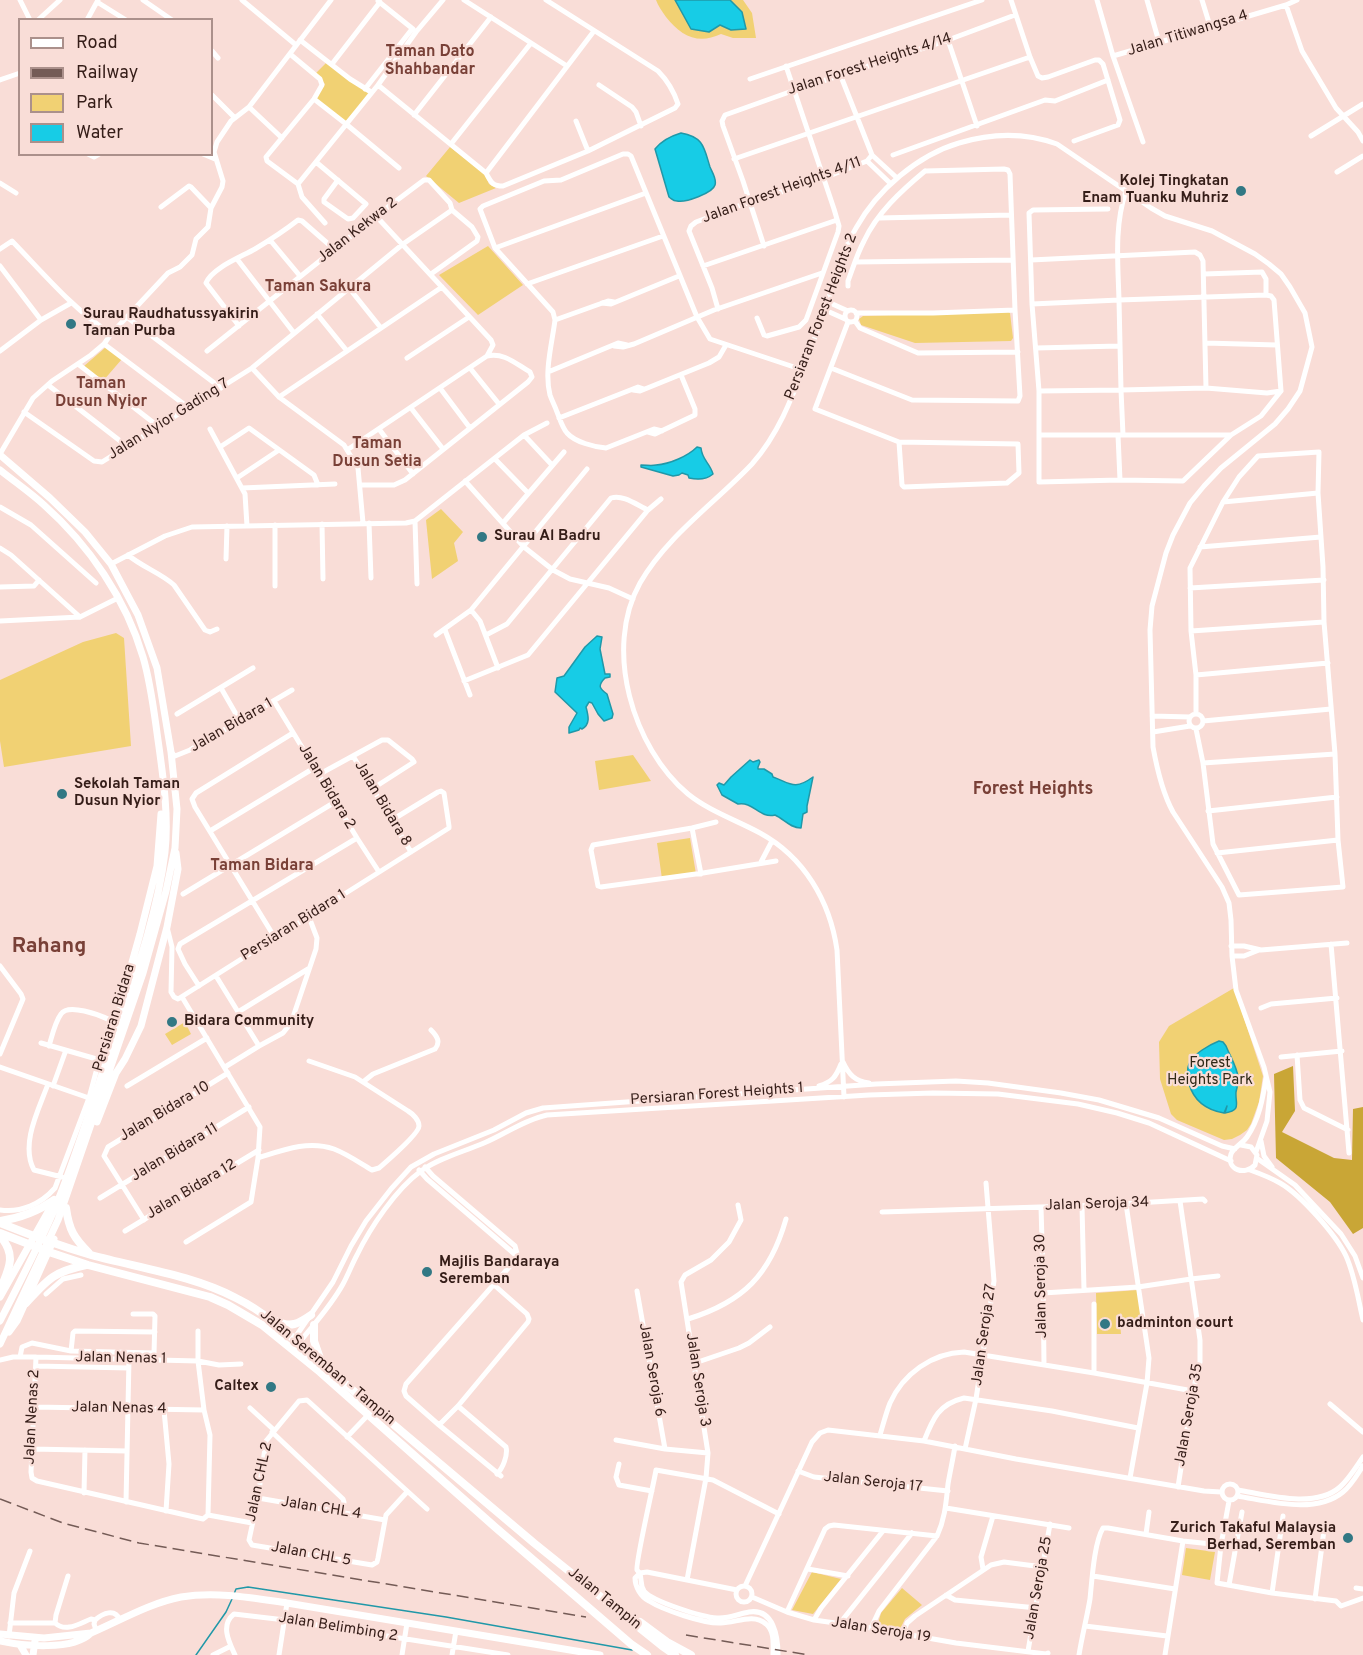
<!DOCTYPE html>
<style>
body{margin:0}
#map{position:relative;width:1363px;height:1655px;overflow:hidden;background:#f9ddd7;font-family:Overpass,sans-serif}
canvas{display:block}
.legend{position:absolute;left:18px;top:18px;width:195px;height:138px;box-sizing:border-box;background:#f9ddd7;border:2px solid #ab908b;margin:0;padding:8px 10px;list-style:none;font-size:18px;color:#351d18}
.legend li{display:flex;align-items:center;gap:12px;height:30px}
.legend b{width:30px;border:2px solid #ab908b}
</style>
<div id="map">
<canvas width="1363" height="1655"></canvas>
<ul class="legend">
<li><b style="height:8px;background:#fff"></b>Road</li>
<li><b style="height:8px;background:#745b56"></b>Railway</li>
<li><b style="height:16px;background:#f1d173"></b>Park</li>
<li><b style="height:16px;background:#17cce6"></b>Water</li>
</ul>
</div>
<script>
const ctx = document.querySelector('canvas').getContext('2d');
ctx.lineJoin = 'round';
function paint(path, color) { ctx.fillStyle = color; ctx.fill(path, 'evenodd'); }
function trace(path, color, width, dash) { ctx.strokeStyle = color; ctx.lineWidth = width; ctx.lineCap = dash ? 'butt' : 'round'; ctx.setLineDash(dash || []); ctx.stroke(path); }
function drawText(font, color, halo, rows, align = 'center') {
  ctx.font = font + ' Overpass,sans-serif'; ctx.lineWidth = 4.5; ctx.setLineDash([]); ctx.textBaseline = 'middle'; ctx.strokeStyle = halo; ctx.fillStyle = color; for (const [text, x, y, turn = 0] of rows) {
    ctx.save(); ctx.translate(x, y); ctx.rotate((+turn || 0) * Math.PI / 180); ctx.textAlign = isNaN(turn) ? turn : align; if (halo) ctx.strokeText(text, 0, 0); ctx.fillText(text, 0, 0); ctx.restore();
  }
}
paint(new Path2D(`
 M656 0H743L752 13 756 38H733L721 34C698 45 681 36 666 17 662 11 658 6 656 0Z
 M326 63 370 93 345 122 314 99 325 84 315 74Z
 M450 147 485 174 489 184 496 188 459 203 426 176Z
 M488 246 523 285 478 315 439 275Z
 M1007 311 1010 313 1013 338 1011 341 915 343 861 325 859 319 863 316Z
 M106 347 122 359 103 381 84 366Z
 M441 509 463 532 454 543 458 561 432 579 426 520Z
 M116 633 124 638 131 746 4 767 0 741V680L83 642Z
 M633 755 651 781 599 790 595 761Z
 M690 838 696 874 662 879 657 843Z
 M1234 988 1263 1076 1259 1102 1251 1124 1247 1130 1240 1135 1232 1139 1224 1140 1177 1120 1171 1114 1160 1079 1159 1042 1169 1026Z
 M185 1022 191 1034 172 1045 165 1034Z
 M1138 1290 1143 1321 1120 1322 1121 1334H1097L1096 1293Z
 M1186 1548 1215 1552 1210 1580 1182 1575Z
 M812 1572 841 1579 813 1614 792 1610Z
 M902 1588 922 1605 905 1619 899 1631 877 1627 881 1613Z`), '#f1d173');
paint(new Path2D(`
 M1293 1066 1295 1111 1282 1132 1334 1158 1352 1160 1353 1109 1363 1107V1228L1353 1234 1330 1202 1276 1158 1274 1074Z`), '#c9a636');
const water = new Path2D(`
 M675 0H730L742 12 746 29 731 30 720 25 709 32 691 29Z
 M681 133C704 137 704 148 710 167 712 172 717 179 715 185 713 193 685 203 677 201 673 201 672 199 669 197L655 149C662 140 671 136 681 133Z
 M697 447 701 448C702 460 710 463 713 474 706 480 698 480 689 478L688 475 682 473 679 475 673 476 641 467V465C647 465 651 466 656 465 670 464 688 456 697 447Z
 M597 636 602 637 600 649 605 674H610V677L605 678C597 686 600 689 607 694L613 714 612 718 604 721 598 714 592 703 589 702 586 707C588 715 591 724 582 729L580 728 579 730 569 733V727L577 713 555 692 557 678 564 676 585 647Z
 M750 760 753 762 759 760 760 762 758 767V769H764L772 774 773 777C790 783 794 791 813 777L807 806V812L803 814 801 828C790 828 784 819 775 815 760 819 753 801 738 804L722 795 717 785 719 783 724 785 731 777Z
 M1219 1041 1223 1042 1226 1046C1230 1056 1237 1067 1238 1077 1239 1082 1237 1087 1236 1092 1235 1104 1242 1110 1225 1113L1227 1106 1224 1113C1206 1110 1194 1101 1189 1084 1188 1077 1186 1070 1189 1064 1193 1054 1209 1045 1219 1041Z`);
paint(water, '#17cce6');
trace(water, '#2098a8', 1.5);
trace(new Path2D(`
 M234 1594 236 1589 248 1587 446 1617 632 1650
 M196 1655 226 1612 232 1599`), '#2098a8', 1.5);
trace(new Path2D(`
 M20 0 30 20
 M143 0 172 20
 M242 0 296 45
 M464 0 567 66
 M1011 0 1030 57 1038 76 1042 78 1048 77 1095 60H1099L1103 64 1120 120 1118 125 1074 141
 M1097 0 1113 56 1143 142
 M1147 0 1159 42
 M1202 0 1210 26
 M378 1 413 29
 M97 2 126 20
 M1286 5 1302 51 1336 108 1358 132 1363 141
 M38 20 60 0
 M87 20 98 0
 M300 40 350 79 371 92
 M948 40 977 126
 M212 51 218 58
 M290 54 320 79 322 85 314 99 266 157 267 161 298 184 302 197 325 223
 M1113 56 1286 5 1297 0
 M332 64 380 2
 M840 74 872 155 897 178
 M750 79 982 0
 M0 80 20 73
 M378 85 486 173C491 182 492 186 503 186L588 151 675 108 678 104C674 92 667 80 658 71L546 0
 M599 85 632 107 636 112 641 126
 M365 89 412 29
 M212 95 235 118
 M314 99 346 124 399 168
 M249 107 282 138
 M414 115 491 17
 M576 121 588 151
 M1311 136 1363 104
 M451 144 531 43
 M88 154 94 157 99 154
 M203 154 215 159
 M893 155 1045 100 1055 101 1108 80
 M734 159 1030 57
 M867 161 891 184
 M316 162 366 204 353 218 348 219 324 202V199L338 180
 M1337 172 1363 156
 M486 173 594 31
 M0 183 16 193
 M298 184 378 85 416 32 443 0
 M161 207 189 186 191 187 211 208
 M1108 209 1033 210 1029 213 1032 304 1039 391V482L1120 480 1183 481 1231 435
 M376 216 491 340 493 345 487 356
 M879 218 1011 215
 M270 240 300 276
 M764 246 743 181 723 126 722 121 725 115 795 90 948 40 1015 15
 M495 248 646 193
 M0 249 12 241C44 274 73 309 111 334
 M237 259 294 333
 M1031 260 1195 252 1200 255 1203 261 1206 388
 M855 262 1013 260
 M0 266 41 320
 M703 266 837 220
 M1204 274 1262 272 1266 279V295
 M527 284 663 236
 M848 286V281C853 268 857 254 864 241 877 213 901 191 925 171
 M349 288 381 328
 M1266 295 1271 296 1274 300 1281 391 1267 393 1206 388 1121 390 1119 300Z
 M828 302 848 311
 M602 303 611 304 679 276
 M1032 304 1119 300C1118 264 1114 226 1126 191
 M718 309 712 288 689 231 691 226 696 222 741 205 824 178 867 161 872 155
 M845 316a6 6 0 1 1 12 0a6 6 0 1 1-12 0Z
 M825 310 845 319
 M856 313H933L1015 310
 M317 314 347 351
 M128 318 221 388
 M757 318 764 335 767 336 799 327 806 320 838 232 839 226 834 209 786 66
 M555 320 608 301 614 302
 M855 321 860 328 918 353 1018 352
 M848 322 815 409 899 442 1018 444 1019 473 1007 483 904 487 902 485 899 442
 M239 326 206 283C212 268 241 257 255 249 270 240 284 231 298 220L302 221 334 249
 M1205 343 1277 345
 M104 344 189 408
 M614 346 623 347 634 344 714 310 822 273
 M1036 348 1120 346
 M0 351 41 320 71 303
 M207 351 376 216 424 180H429L450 203 452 210 472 227 478 237 477 241 431 274
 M407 358 469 317
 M78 364 159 427
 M252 368 279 397 344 445 358 468 363 523
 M470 368 499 404
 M831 368 912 400 1018 401 1020 396 1015 310 1010 174 1008 170 1004 169 925 171
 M548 372 618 343 627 345
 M48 385 128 447
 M440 388 470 428
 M633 390 640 391 709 363 719 357 726 345
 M1039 391 1121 390 1123 435
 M279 397 442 287
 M411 408 443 449
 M24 412 94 461 102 462 252 368 403 244 452 210
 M559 418 638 387 644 389
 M210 429 245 494 247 526
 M379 429 413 474
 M662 431 654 429 606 448C594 447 575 442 567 433 562 427 560 419 557 412 555 406 552 401 550 395 544 372 552 344 555 320L553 312 495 248 480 209 483 206 544 181 561 180 623 154H628L631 156 697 317 710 339 803 370
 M648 432 655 434 695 415V409L681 375
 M524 435 552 465
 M1039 435H1231L1261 416 1281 391
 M1118 435 1120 480
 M220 447 249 428 314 475 318 485
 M347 450 487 356C504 352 516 364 530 372L532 377 528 382 405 480 394 485H360
 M0 454 33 398 52 381 91 355 104 344 111 334 168 273 180 267 192 255 196 239 208 227 211 208 222 187 223 181 214 152 217 142 231 121 249 107 331 0
 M495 459 528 493
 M237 478 279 450
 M465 481 524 547 553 570 570 579 609 588 633 599
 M242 488 335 484
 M1223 502 1318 493
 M0 507 31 525 96 583
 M415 521 417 584
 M369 523 371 578
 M503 523 564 452
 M322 524 323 579
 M275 525V586
 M1200 547 1321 537
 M0 548 11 555 80 617
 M128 555C142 567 161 573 174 585L205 630 210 632 217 629
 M226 559 227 526
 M111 564 165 536 192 527 406 523 415 521 524 435 547 423
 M0 587 34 586 39 580
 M1190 588 1324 580
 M471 610 480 621 498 668
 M0 621 80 617 118 598
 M445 630 470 695
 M1191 631 1324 622
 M436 635 471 610 587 469
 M486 635 507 624 611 498C623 494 637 505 648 510
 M1196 675 1328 663
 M464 681 528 655 648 510 661 499
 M221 688 240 721
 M274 701 357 838 379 872
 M1189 721a7 7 0 1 1 14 0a7 7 0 1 1-14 0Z
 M177 714 253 668
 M1196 714V675L1191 631 1190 568 1223 502 1239 477 1258 456 1319 452 1318 493 1323 567 1324 622 1335 754 1338 840 1343 887 1239 895 1213 844 1203 763 1196 729
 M1152 716 1190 717
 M1203 721 1331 709
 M1153 732 1190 726
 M171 752 175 756 190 750 292 690
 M353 756 411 852
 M1203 763 1335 754
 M318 775 382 740H388L412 759 414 762 372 789
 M1208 811 1337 797
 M716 822 692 828 593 845 591 850 598 886 601 887 703 873 776 861
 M692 828 701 874
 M210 831 314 768
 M1217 853 1338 840
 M761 862 772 841
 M183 894 335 802
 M167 927 172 947 171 992 174 997 178 999 449 828V826L444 793 441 791 438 792 392 820
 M275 938 195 807 192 799 196 793 293 733
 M1331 944 1349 1153
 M1231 946H1244L1261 950 1347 943
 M1232 956H1244L1259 950
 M0 966 21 994 23 999 0 1054
 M216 976 259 1046
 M199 986 185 964 178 949 180 944 357 838
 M182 997 260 1127 258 1158 251 1202 186 1242
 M1261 1008 1271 1004 1337 998
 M238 1012 308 969
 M41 1043 100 1060
 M1297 1055 1300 1100 1304 1108 1348 1130
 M1281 1057 1342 1051
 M843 1062C849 1075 855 1081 869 1083
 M0 1067 89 1098
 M225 1067 259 1046 283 1033 291 1023 316 949 317 938 309 917
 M363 1082 373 1074 435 1049C441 1042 437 1036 431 1030
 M48 1084C39 1109 20 1144 34 1170L62 1177
 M53 1086 66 1050
 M127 1086 207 1038
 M819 1086C832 1082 836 1077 841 1064
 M844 1097 837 950C830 901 804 857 760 833 736 820 709 811 688 794 633 748 603 649 640 583 667 536 715 503 752 464 780 432 793 395 808 356 815 337 822 319 828 300 836 275 843 250 856 228 877 190 918 155 959 143 992 133 1024 132 1057 144L1151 208 1165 216 1212 231 1255 254 1269 264 1281 274 1290 287 1305 313 1312 347 1300 391 1288 409 1275 424 1221 468 1204 486 1190 503 1173 535 1166 553 1152 606 1150 630 1153 747C1157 769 1162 792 1173 812L1222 887 1229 903 1231 920 1232 956 1236 990 1264 1067 1270 1092 1267 1121 1256 1152
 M1261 1141 1264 1156 1272 1167
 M1241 1145 1251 1147 1257 1155 1255 1165C1245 1176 1226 1170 1231 1154 1233 1148 1243 1143 1247 1137 1259 1120 1263 1098 1266 1078
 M258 1158C283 1150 308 1140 334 1149 347 1154 360 1163 372 1170L379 1168C387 1161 419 1134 419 1126 419 1120 413 1114 408 1111L355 1077 309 1061
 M1258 1159 1295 1185 1341 1234 1355 1256 1363 1278
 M425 1167 433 1176 515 1246 518 1257
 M419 1170 427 1179 518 1257
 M1250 1170C1261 1174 1271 1178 1280 1183 1301 1195 1336 1235 1346 1256 1355 1276 1358 1299 1363 1320
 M100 1198 249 1107
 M1126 1204 1149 1358 1147 1383 1130 1478
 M1082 1206 1084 1290
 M1041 1207 1043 1275 1044 1365
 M0 1210C21 1213 41 1204 55 1188L89 1098 110 1020C100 1015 68 1003 61 1014 55 1022 52 1036 49 1046
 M882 1212 1103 1205 1203 1199 1205 1201
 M144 1220 104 1156 108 1147 113 1144 228 1073
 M125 1231 259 1150
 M637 1291 665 1449
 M1043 1293 1138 1287 1191 1279 1218 1276
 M46 1294 63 1279 81 1275
 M133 1314H153L155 1316 154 1354
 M688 1319C743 1302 770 1275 786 1219
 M294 1339 333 1282 351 1246 366 1221 391 1189 411 1167 434 1154 494 1130 526 1113 543 1108 876 1084 956 1081 988 1083 1061 1093 1099 1100 1159 1118 1222 1146 1235 1149
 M299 1343C314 1324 331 1306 343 1284 348 1275 352 1264 357 1255 370 1228 396 1189 421 1171 439 1158 463 1152 484 1143 505 1134 524 1120 547 1115L869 1095 933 1093 998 1094 1078 1104 1117 1113 1149 1123 1231 1161
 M71 1351 73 1333 75 1331 155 1332
 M20 1357 22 1347 32 1343 71 1351 154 1353
 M36 1357 31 1472 32 1478 37 1481 203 1519 208 1515 210 1435 204 1410 198 1361V1331
 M0 1360 13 1357H36L198 1361 219 1365 241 1364
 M695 1363 739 1348 749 1343 770 1327
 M36 1366 129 1368
 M1094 1373V1304
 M1330 1404 1363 1432
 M458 1406 506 1447C508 1455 503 1468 497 1474
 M34 1407 204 1410
 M250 1408 274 1430
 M164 1410 169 1464 166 1511
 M439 1425 458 1406 528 1322 529 1319 527 1314 493 1284
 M272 1432 343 1499 344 1502 342 1512
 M880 1435C883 1425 886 1413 890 1403 903 1374 932 1353 964 1352L1094 1373 1193 1391
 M347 1437 368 1415
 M616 1440 665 1449 708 1453
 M924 1441C933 1418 939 1404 964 1398L1052 1411 1138 1428
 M32 1449 127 1451
 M965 1449 976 1399 994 1281 986 1183
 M619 1464 616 1477 619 1485 652 1491
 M798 1471 814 1477 948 1491
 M501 1476 439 1425 406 1396 404 1391 406 1384 518 1257
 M1222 1492a8 8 0 1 1 16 0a8 8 0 1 1-16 0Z
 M1178 1487 1193 1391 1200 1362V1340L1180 1201
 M1238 1490C1267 1495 1315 1509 1340 1487 1349 1479 1356 1467 1363 1457
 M407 1492 386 1515 378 1558 377 1562 372 1565 252 1545 249 1540 258 1498 266 1441 299 1401 307 1400 427 1509
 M84 1493 85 1450
 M1237 1496C1269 1501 1315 1515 1343 1492 1351 1486 1357 1475 1363 1466
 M258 1498 385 1520
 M1229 1501 1221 1545 1217 1583 1272 1593 1336 1601 1341 1606 1363 1598
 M126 1502 129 1359
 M946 1508 1069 1528
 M208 1515 252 1523
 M1146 1534 1149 1512
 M808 1569 848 1576
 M983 1569 981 1557 993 1516
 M68 1576 56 1615 55 1623C66 1633 80 1623 91 1619L95 1620
 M1093 1576 1175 1589
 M687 1580 706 1478 708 1453 681 1282 685 1275 711 1260 729 1242 741 1220 738 1205
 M1229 1585 1242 1512
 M736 1594a8 8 0 1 1 16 0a8 8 0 1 1-16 0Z
 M745 1586 812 1442 820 1433 828 1430 924 1441 1016 1459 1204 1491 1221 1492
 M1356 1588 1363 1589
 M737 1590 647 1572 640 1573 635 1578C635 1587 641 1597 649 1601 663 1610 705 1624 721 1623 736 1623 753 1613 766 1624 775 1632 773 1644 773 1655
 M1272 1593 1283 1516
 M946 1595 955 1600 1037 1608
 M752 1597 787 1612 814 1620 871 1628 956 1643 1046 1654 1048 1653
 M1315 1599 1324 1530
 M787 1612 825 1529 829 1526 834 1525 937 1536
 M814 1620 821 1608 883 1531
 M10 1623H55
 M840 1623 912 1533
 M1085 1626 1167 1636
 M871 1628 879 1611 937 1536C945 1519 946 1503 948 1484 950 1472 953 1459 955 1446
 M96 1630 94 1624 95 1620C103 1613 115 1608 120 1620
 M903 1634 907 1623 915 1616 991 1565 1004 1562 1043 1567
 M9 1636 14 1593 30 1551
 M1028 1651 1050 1524
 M213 1655 231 1646
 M235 1655C229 1642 220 1625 234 1614L285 1620 508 1655
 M279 1655 287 1603
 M402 1655 407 1623
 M452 1655 456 1631
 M778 1655C778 1637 774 1608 749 1612 738 1614 728 1619 717 1618 703 1617 653 1602 644 1591 640 1585 642 1580 640 1574 639 1572 638 1571 637 1570 635 1564 654 1483 656 1470L713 1480 779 1514
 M1079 1655C1082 1636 1087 1617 1090 1599 1092 1580 1094 1543 1103 1528H1108L1183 1541 1221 1545
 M1165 1655 1183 1541`), '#fff', 5);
trace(new Path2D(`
 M0 455 50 498 85 532 111 564 138 615 157 668 171 752 177 809 175 848 166 891 143 973 58 1220 0 1344
 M0 470C15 482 31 493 44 505 89 545 126 599 143 657 151 684 154 712 158 740 163 776 169 816 165 852 157 920 129 992 108 1056 90 1109 74 1164 52 1215 36 1251 18 1286 0 1321
 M120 1005 140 934 157 866 161 814
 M97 1122 116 1073 125 1059 141 1026 167 927 178 869 176 853
 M0 1297 53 1203
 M9 1332 17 1321 54 1239
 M0 1634 44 1638 91 1633
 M0 1641C23 1646 73 1651 91 1633 121 1620 150 1603 181 1597 216 1591 253 1598 287 1603L600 1655
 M20 1645 26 1655
 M33 1655 35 1641`), '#fff', 7);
trace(new Path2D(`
 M66 1208C69 1230 74 1238 89 1253
 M0 1221C20 1218 37 1212 54 1200
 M0 1223C30 1235 60 1246 91 1255 139 1268 192 1275 236 1298 269 1314 296 1341 323 1365L534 1543 662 1646 675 1655
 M0 1233 49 1252 88 1265 210 1297 228 1305 262 1325 320 1372 495 1527 631 1644 647 1655
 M0 1236C17 1255 9 1269 0 1290
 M26 1303C48 1279 53 1272 86 1265
 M276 1321C291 1328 298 1324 311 1315
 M314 1325V1341L321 1361
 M640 1622 667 1642 691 1655`), '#fff', 8);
trace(new Path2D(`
 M0 1499 63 1523 139 1543 586 1617
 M686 1635 809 1655`), '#745b56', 1.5, [12, 6]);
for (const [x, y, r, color] of [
 [1241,191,6,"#327884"],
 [71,324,6,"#327884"],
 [482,537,6,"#327884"],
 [62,794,6,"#327884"],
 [172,1022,6,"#327884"],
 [427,1272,6,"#327884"],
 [1105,1324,6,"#327884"],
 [271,1387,6,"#327884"],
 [1348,1538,6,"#327884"]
]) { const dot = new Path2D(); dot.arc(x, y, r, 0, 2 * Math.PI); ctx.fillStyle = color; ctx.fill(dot); trace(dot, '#f9ddd7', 2); }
drawText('15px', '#351d18', '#f9ddd7', [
 ["Jalan Titiwangsa 4",1188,34,-17],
 ["Jalan Forest Heights 4/14",870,65,-18],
 ["Jalan Forest Heights 4/11",782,191,-20],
 ["Jalan Kekwa 2",358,231,-38],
 ["Persiaran Forest Heights 2",822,317,-69],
 ["Jalan Nyior Gading 7",169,420,-32],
 ["Jalan Bidara 1",232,726,-30],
 ["Jalan Bidara 2",326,787,59],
 ["Jalan Bidara 8",382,804,59],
 ["Persiaran Bidara 1",294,926,-32],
 ["Persiaran Bidara",115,1018,-73],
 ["Persiaran Forest Heights 1",717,1095,-4],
 ["Jalan Bidara 10",165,1112,-31],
 ["Jalan Bidara 11",175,1153,-31],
 ["Jalan Bidara 12",192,1190,-31],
 ["Jalan Seroja 34",1097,1205,-2],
 ["Jalan Seroja 30",1042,1286,-91],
 ["Jalan Seroja 27",985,1335,-82],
 ["Jalan Nenas 1",121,1359,1],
 ["Jalan Seremban - Tampin",327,1368,40],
 ["Jalan Seroja 6",651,1370,80],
 ["Jalan Seroja 3",697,1380,81],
 ["Jalan Nenas 4",119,1409,1],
 ["Jalan Seroja 35",1190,1415,-80],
 ["Jalan Nenas 2",33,1417,-87],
 ["Jalan CHL 2",260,1482,-78],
 ["Jalan Seroja 17",873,1483,6],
 ["Jalan CHL 4",321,1509,9],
 ["Jalan CHL 5",311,1555,10],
 ["Jalan Seroja 25",1039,1588,-80],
 ["Jalan Tampin",604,1599,39],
 ["Jalan Belimbing 2",338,1628,9],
 ["Jalan Seroja 19",881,1631,9]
]);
drawText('bold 15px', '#351d18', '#f9ddd7', [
 ["Kolej Tingkatan",1229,182,"right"],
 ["Enam Tuanku Muhriz",1229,199,"right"],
 ["Surau Raudhatussyakirin",83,315],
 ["Taman Purba",83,332],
 ["Surau Al Badru",494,537],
 ["Sekolah Taman",74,785],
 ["Dusun Nyior",74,802],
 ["Bidara Community",184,1022],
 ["Majlis Bandaraya",439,1263],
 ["Seremban",439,1280],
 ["badminton court",1117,1324],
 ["Caltex",259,1387,"right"],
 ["Zurich Takaful Malaysia",1336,1529,"right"],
 ["Berhad, Seremban",1336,1546,"right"]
], 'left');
drawText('15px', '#302a17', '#f9ddd7', [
 ["Forest",1210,1064],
 ["Heights Park",1210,1081]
]);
drawText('bold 16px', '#794037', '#f9ddd7', [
 ["Taman Dato",430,53],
 ["Shahbandar",430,71],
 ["Taman Sakura",318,288],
 ["Taman",101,385],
 ["Dusun Nyior",101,403],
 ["Taman",377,445],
 ["Dusun Setia",377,463],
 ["Taman Bidara",262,867]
]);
drawText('bold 18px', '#794037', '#f9ddd7', [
 ["Forest Heights",1033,790]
]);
drawText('bold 21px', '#794037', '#f9ddd7', [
 ["Rahang",49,948]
]);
</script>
